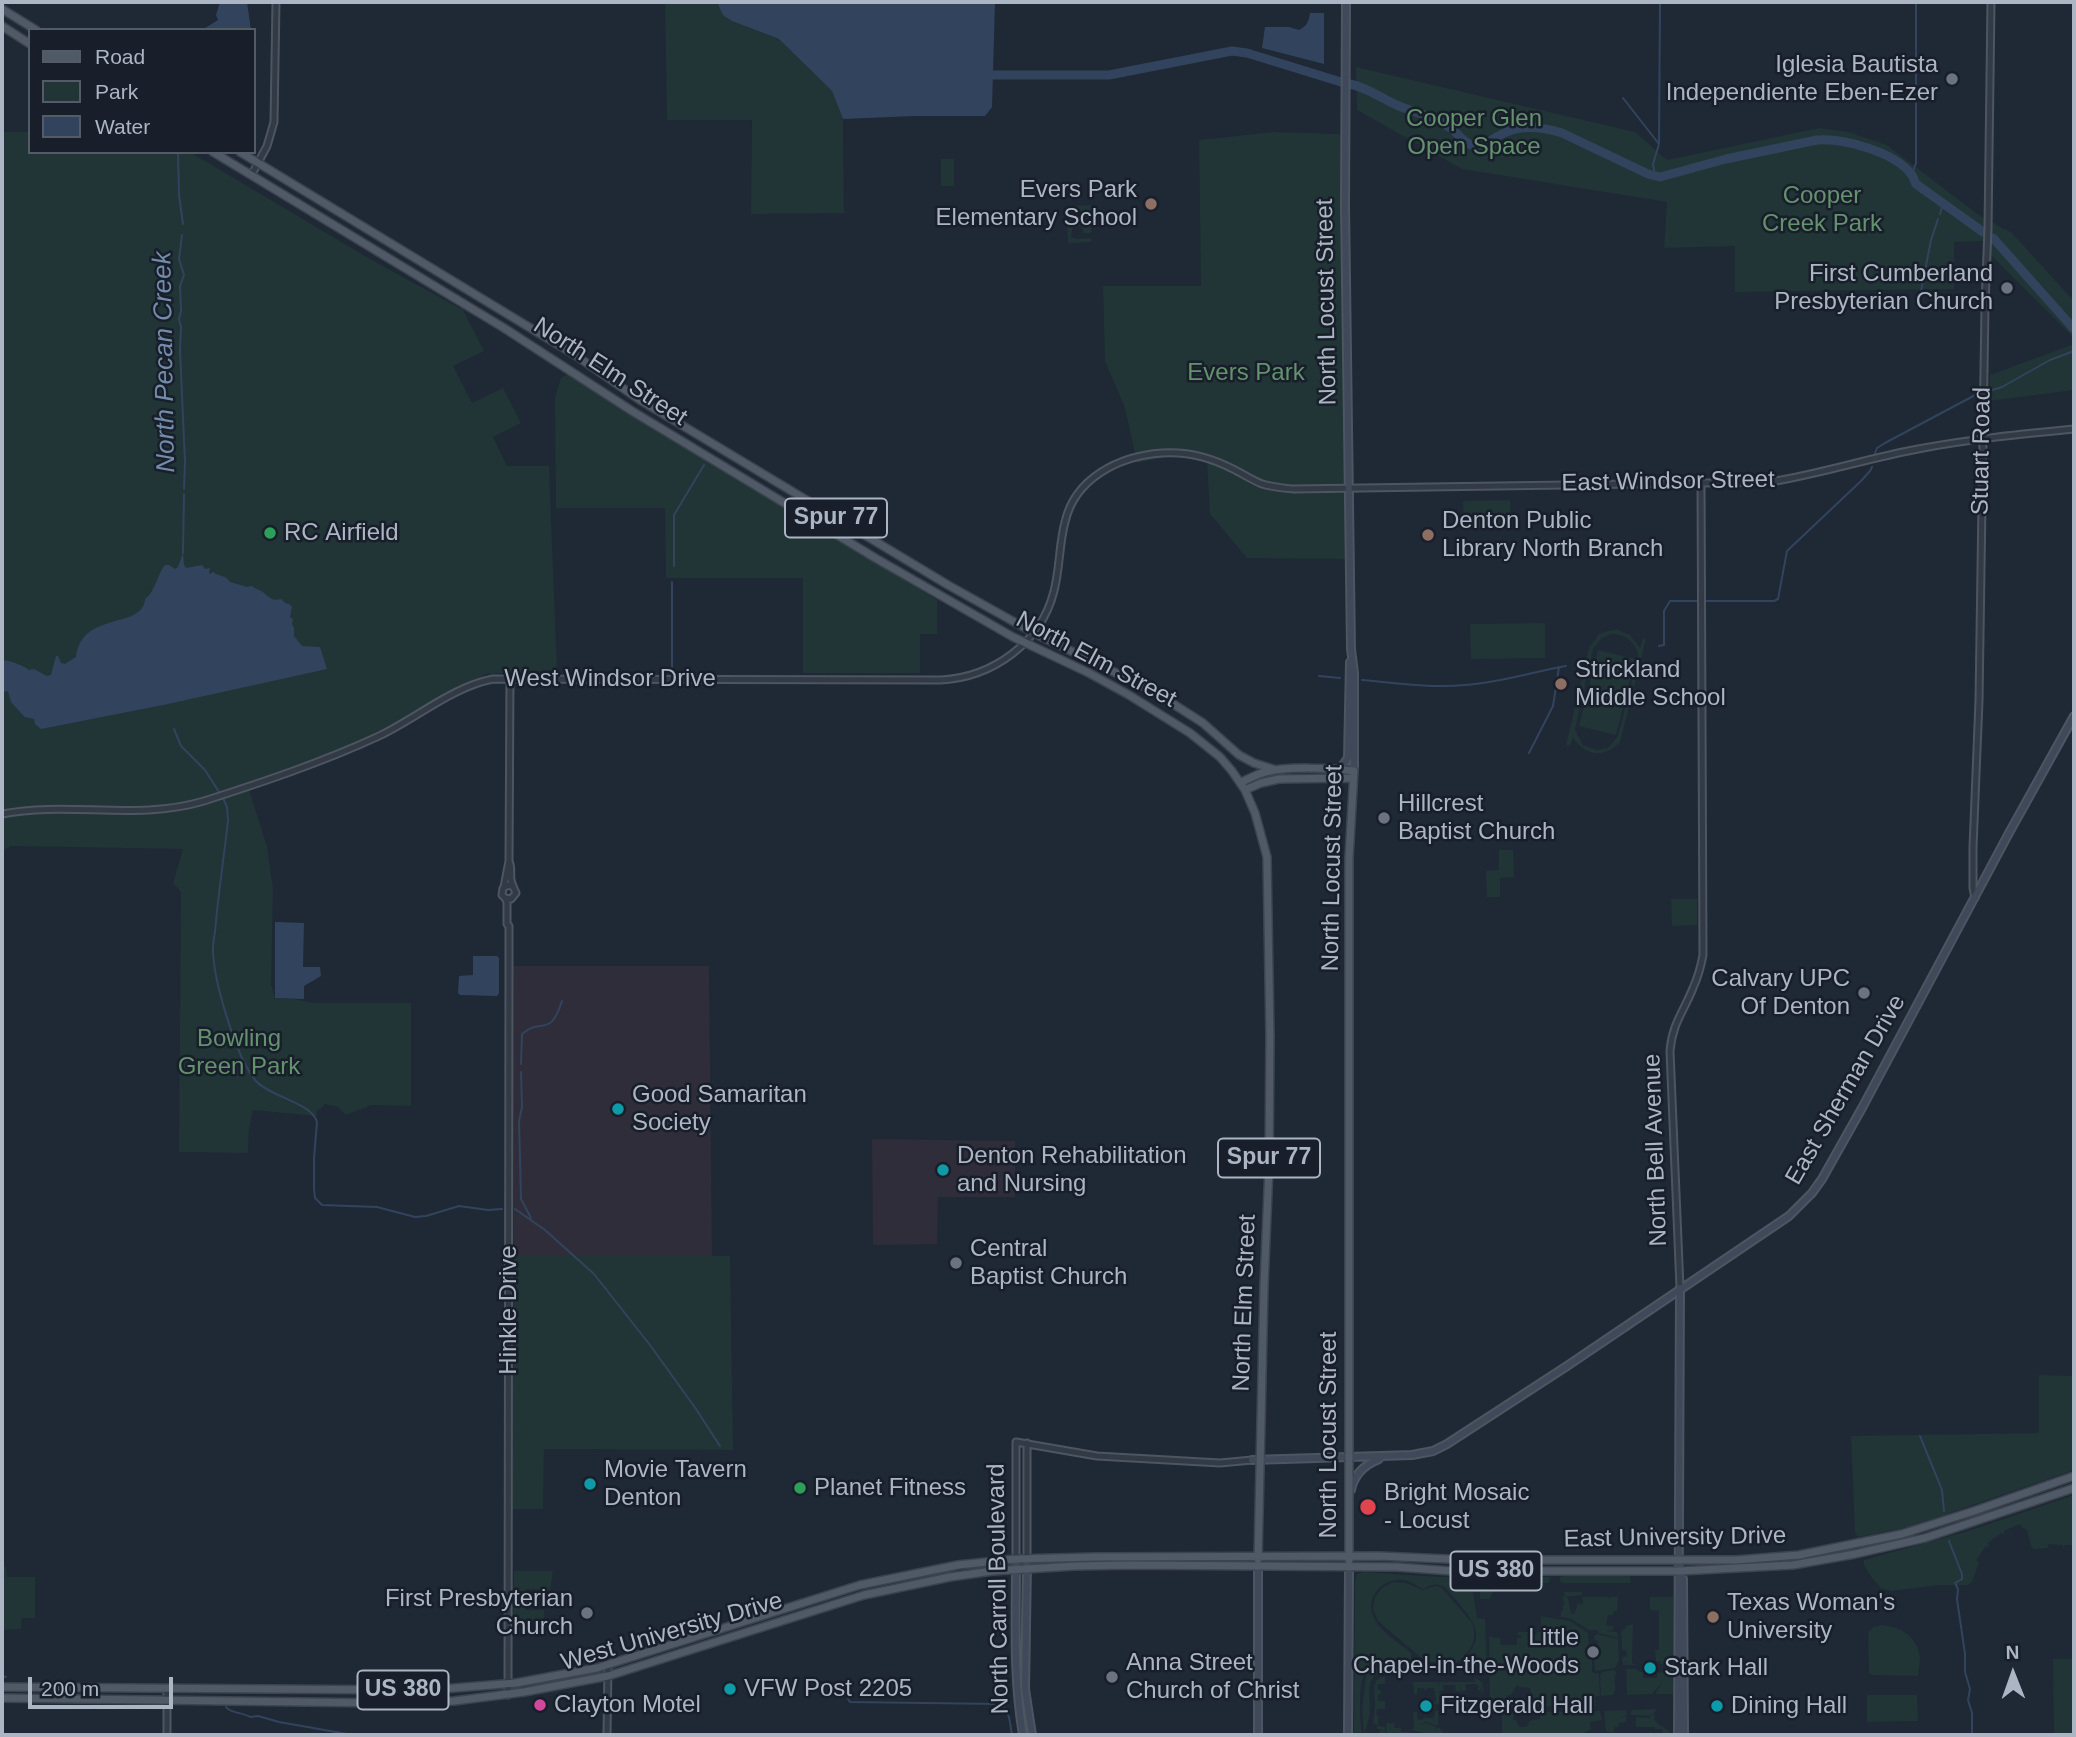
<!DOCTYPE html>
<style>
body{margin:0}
#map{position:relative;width:2076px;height:1737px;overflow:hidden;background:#1f2835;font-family:Helvetica,sans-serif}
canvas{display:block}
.frame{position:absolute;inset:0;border:4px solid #acb5c3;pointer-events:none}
.legend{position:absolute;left:28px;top:28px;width:228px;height:126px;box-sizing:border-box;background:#181f2a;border:2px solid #535b67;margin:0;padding:9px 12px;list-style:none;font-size:21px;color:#acb5c3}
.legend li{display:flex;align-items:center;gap:14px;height:35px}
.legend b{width:35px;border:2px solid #535b67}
.north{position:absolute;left:1978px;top:1639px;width:70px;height:70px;-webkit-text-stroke:5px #181f2a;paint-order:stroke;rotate:359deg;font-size:19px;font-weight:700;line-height:28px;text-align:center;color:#acb5c3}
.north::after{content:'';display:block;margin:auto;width:24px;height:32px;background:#acb5c3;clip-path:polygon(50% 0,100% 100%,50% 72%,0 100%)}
.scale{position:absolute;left:28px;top:1677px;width:145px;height:32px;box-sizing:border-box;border:4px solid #acb5c3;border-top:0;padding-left:9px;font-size:21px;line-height:24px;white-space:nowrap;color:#acb5c3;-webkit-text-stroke:5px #181f2a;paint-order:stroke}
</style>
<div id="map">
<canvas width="2076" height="1737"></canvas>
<div class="frame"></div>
<ul class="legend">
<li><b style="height:9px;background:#505966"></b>Road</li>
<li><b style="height:19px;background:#213436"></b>Park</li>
<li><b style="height:19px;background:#32445d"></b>Water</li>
</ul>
<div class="north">N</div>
<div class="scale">200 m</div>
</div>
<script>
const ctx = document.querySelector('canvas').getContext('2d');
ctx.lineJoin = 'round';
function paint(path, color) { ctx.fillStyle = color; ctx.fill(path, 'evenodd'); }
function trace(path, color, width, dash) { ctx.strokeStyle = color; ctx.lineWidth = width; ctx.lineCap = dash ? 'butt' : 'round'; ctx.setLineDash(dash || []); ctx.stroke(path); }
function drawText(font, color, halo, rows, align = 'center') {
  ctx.font = font + ' Helvetica,sans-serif'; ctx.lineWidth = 5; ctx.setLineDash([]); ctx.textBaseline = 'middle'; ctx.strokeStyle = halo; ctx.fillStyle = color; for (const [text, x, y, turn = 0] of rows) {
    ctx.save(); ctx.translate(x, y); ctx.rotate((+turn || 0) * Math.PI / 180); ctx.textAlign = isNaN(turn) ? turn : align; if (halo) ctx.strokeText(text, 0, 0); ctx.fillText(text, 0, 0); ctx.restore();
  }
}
paint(new Path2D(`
 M512 966H709L712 1256H514Z
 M872 1139 1015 1141V1197H938L937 1244 873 1245Z`), '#2f2d3a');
paint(new Path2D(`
 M665 2H717L732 21 779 39 832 91 843 119 844 213 751 214 752 120H667Z
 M1356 67 1635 132 1667 160 1819 128 1848 132 1887 145 1980 216 2012 233 2074 301V338L1991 255 1983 241 1954 242V289L1735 292V246L1664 248 1667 202 1462 169 1357 110Z
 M2 132H30V152H190L370 259 463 310 484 351 453 366 472 403 503 388 521 423 493 437 507 466H549L557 670 486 674 444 695 413 715 336 751 247 783 267 847 273 889 271 985 275 998 294 999 314 1003H411V1106L371 1105 346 1115 338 1107 325 1104 320 1109 317 1110V1116L253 1110 249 1129 248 1153 179 1152 181 892 173 883 183 849 11 846 2 851Z
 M1273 132 1339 134 1341 137 1347 559 1247 558 1210 514 1207 462 1173 456 1137 463 1125 408 1105 361 1103 286H1201L1199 140Z
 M941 159H954V186H941Z
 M1091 205V217H1083L1080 210H1073L1071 221 1073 225 1084 224V222L1091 221V233H1084L1081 226H1073L1071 237 1076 239 1091 238V242L1068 243 1067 206Z
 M2074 344V390L1989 401 1990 375Z
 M569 373 661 432 937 600V634H920V673H803V578H666L665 508H556L555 398 561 378Z
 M1510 500 1511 526 1464 528 1463 501Z
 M1545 623V658L1471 659 1470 624Z
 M1618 630 1630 635 1640 648 1643 638 1646 639 1620 742C1605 759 1584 756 1573 737L1570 746 1566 745 1589 648 1599 634 1608 631ZM1611 634C1625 634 1637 642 1638 657L1618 736 1608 748 1597 750 1583 745 1575 730 1593 649 1601 639Z
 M1598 650 1635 659 1616 735 1579 726Z
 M1499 850H1513L1514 877 1500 878V897H1487L1486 871 1499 870Z
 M1671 899H1697V925L1672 926Z
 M514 1256H730L733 1450 544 1449 543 1509H512Z
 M2039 1375 2074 1376V1470L1909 1527 1858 1537 1855 1533 1851 1436 2039 1433Z
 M2074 1495V1545H2065L2063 1549V1545L2048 1544V1548L2034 1549 2031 1546 2027 1530 2021 1527 2020 1524 2004 1531V1535L2001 1533 1988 1543 1989 1548 1986 1546 1976 1560 1979 1562 1972 1582 1968 1585H1939L1891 1591 1881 1588 1872 1578 1864 1565V1560L1965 1532Z
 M2 1567H6L7 1577H35V1618H22L21 1629 4 1630V1672H2Z
 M514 1571H553L550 1590 526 1589 525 1598H522V1606L525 1607V1610H544V1620L513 1621Z
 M1364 1572 1441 1577H1551L1549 1583H1498L1497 1590 1492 1593 1490 1599H1480V1592H1473L1477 1618 1485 1619 1487 1664 1484 1669 1461 1662C1487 1636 1476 1625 1456 1600 1451 1595 1446 1586 1439 1585 1433 1583 1428 1587 1423 1589 1416 1586 1411 1581 1403 1580 1382 1578 1363 1599 1375 1620 1382 1633 1400 1643 1411 1653V1659L1406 1664C1396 1665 1382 1663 1372 1666 1355 1670 1361 1724 1362 1735H1354L1355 1582 1357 1574Z
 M1563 1576H1630L1631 1583H1563L1560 1581V1577Z
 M1393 1582 1406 1583 1423 1590 1435 1586 1441 1587 1472 1623C1478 1639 1471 1653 1457 1662H1426L1378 1621 1373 1609 1375 1597 1382 1588Z
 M1564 1592H1582V1595L1565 1597 1568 1598 1571 1613 1574 1614 1578 1603 1583 1605V1597H1607L1610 1599 1609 1597H1618L1617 1611H1613V1615H1608L1606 1625 1613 1626V1630L1606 1631 1617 1632 1618 1638 1598 1633V1630H1589L1571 1619 1553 1615 1561 1616V1612L1563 1611V1605H1565L1562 1597 1565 1596Z
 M1650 1597H1673V1663L1660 1664V1661H1656L1655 1650H1659V1611L1650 1610Z
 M1541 1616 1570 1621 1588 1633 1590 1657 1592 1658V1672L1599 1674 1600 1696 1595 1697 1596 1706 1525 1707 1524 1701 1531 1694 1530 1688 1518 1687V1684L1511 1695 1506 1696 1509 1700 1512 1698 1520 1705 1523 1701 1524 1707 1498 1709 1490 1703 1489 1637 1500 1638 1501 1645H1517V1638H1521V1635H1517L1518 1632H1534V1635H1536L1537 1632H1541Z
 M1633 1624 1632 1663 1637 1665H1623L1622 1657 1627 1656 1626 1650H1622L1621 1632 1622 1630 1625 1629 1626 1626Z
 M1880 1625C1900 1626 1918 1636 1920 1658 1920 1664 1918 1670 1918 1676L1872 1675 1869 1673 1868 1633 1873 1627Z
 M1597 1634 1618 1639 1619 1660 1615 1668 1595 1671 1594 1658 1597 1657 1598 1641 1594 1640V1636Z
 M2053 1659H2074V1735H2054Z
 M1412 1665V1667H1386L1385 1672C1363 1675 1371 1695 1370 1711 1369 1719 1367 1727 1364 1734L1362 1711 1366 1673 1372 1668Z
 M1626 1669H1636L1639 1672H1643V1678H1657V1673L1662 1672V1669L1666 1671 1667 1675 1668 1670H1673V1694H1655L1662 1683 1652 1694 1627 1695Z
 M1614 1670 1617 1672C1611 1682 1619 1686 1613 1695L1601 1696 1600 1675 1602 1672Z
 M1381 1677H1385V1684H1378L1377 1689 1381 1691V1694H1378V1701H1385V1709H1378L1376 1712 1378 1717H1381L1378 1719V1726L1385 1727V1731L1383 1732H1386L1387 1722 1392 1724 1394 1722 1395 1728H1401V1732H1409L1408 1735H1395V1731L1393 1735H1379L1380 1731H1383L1377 1729V1724L1373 1723 1375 1705 1374 1686 1376 1681Z
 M1474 1677 1482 1682 1484 1694 1479 1685 1482 1695 1479 1690H1476H1478V1685L1474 1684 1465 1685 1467 1690 1461 1692V1684L1460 1692 1454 1690 1456 1689 1455 1685H1443L1444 1690 1438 1692 1445 1694 1443 1699 1445 1702H1443V1706L1445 1707H1441V1704H1435V1709H1430L1432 1708 1431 1702 1436 1701 1434 1688H1427V1690H1425L1424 1688H1417V1694L1414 1695 1413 1682H1438L1439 1688V1682H1475Z
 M1867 1695H1917L1918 1721 1867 1722Z
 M1657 1709 1652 1715 1655 1714 1654 1720 1672 1734H1663L1662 1729H1655V1727H1636V1717L1649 1718 1651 1716 1630 1715 1632 1710Z
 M1626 1710 1627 1715 1620 1717 1627 1716 1626 1722 1619 1723 1618 1727H1615L1617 1719 1613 1733 1606 1731 1604 1711Z
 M1435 1711H1438V1726L1426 1722 1418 1725 1427 1723 1437 1727 1435 1730 1439 1727 1445 1735H1431L1412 1730 1414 1727 1413 1712H1417V1718L1420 1720 1425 1718V1715L1427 1718H1434Z
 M1600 1711 1602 1720 1590 1722 1591 1729 1585 1732 1583 1735H1502V1713H1513V1719L1517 1721V1724L1520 1727H1526L1529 1724 1528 1721 1540 1719V1713L1542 1712Z`), '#213436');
paint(new Path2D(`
 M220 2H247L251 30H202L218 20 216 15Z
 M717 2H995L992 107 985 116H914L843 119 832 91 779 39 732 21 723 15Z
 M1310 13H1324V64L1262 48 1265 27H1289L1299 30C1307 26 1309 21 1310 13Z
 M183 553 184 565 186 568 202 565 205 569 210 568 209 573 210 574 213 572C219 577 225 574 230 582L247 587 252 586C255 589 261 590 264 593 270 598 272 601 281 599L285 603 289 604 292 607 290 617 293 619 292 624 294 628V636L302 646 320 647 327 669 168 704 41 729 35 724 34 719 25 717 22 714 11 702 8 691 2 692V660C8 660 25 666 29 670L34 669 47 676 51 675 56 656H58L61 663 65 664 76 657C82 610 143 630 145 599 155 592 157 575 165 565H169L175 569 178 567Z
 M275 922 304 923 303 967H320L321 976 304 986V999L275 998Z
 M473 956H497L499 958V993L497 996 460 995 458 993 459 976 473 975Z`), '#32445d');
trace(new Path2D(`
 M1623 98 1659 144
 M178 152 179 195 183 224
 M1912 174 1916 163V2
 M1655 176 1653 164 1659 144 1660 2
 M1940 214 1943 204
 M182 235 179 259 184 275 180 286 181 311 179 319 181 327 180 350 185 462 184 489
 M1920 296 1931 240 1938 219
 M1989 391 2002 387 2050 360 2074 351
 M1875 453 1877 448 1885 443 1979 393
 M183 553 184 494
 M674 566V515L704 465
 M1705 601H1774L1778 599 1787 551 1861 481 1870 471 1872 467
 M1659 646 1664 645V611L1670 601H1699
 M672 669V582
 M1319 676 1340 678
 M1362 680C1396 683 1430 688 1465 685 1499 683 1532 672 1566 666
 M174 729 181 746 205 770 219 792
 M1529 753 1553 706 1559 667
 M223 798 227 807 228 820C224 858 218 895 215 932 214 938 213 943 213 949 213 979 236 1058 256 1081 270 1097 311 1102 317 1122L314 1158V1189L315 1198 322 1205 377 1207 415 1217 426 1216 459 1206 488 1210 502 1209
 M521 1064 522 1034C541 1017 550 1039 562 1001
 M521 1072 522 1107 519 1121 521 1199 531 1218
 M515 1209 545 1230 594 1274 650 1345 696 1409 720 1446
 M1920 1436 1942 1490 1944 1511
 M1949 1541 1962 1574V1579L1955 1583 1958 1589 1957 1599 1965 1654V1672L1970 1689 1968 1700 1972 1713V1735
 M2 1676 6 1677
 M848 1699 850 1702 1000 1704C1010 1710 1010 1724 1012 1735
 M226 1707C231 1714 243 1712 250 1717L258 1716 279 1722 353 1735`), '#32445d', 2);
trace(new Path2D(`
 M983 75H1109L1232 51 1247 53 1341 82
 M1350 84C1369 88 1382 99 1399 106 1415 113 1434 116 1449 127 1457 132 1464 144 1474 146 1484 147 1495 137 1504 133 1522 124 1543 127 1562 133L1648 174 1660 177 1726 159 1817 140C1843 138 1895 152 1911 174 1914 177 1914 181 1916 184L1983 232
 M1993 238 2074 329`), '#32445d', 9);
const tertiary = new Path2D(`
 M252 174 267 146 274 122 276 2
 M2 814C69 801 137 821 204 801 263 782 323 762 379 736 417 718 452 687 493 679L941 680C993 677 1041 643 1054 591 1060 568 1059 544 1065 522 1075 478 1119 456 1162 453 1188 451 1210 457 1233 469 1243 474 1252 480 1262 484 1272 487 1283 488 1293 489L1770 482C1820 474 1869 458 1918 449 1970 439 2022 434 2074 429
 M509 861C512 867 510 873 511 880 512 885 514 888 516 893L511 899 505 898 502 895 503 888 509 885 513 887
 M504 887 509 861 510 678
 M505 898 507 902V924L509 926V959L508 1695
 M1975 898 1973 888V847L1979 701 1985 305 1988 228 1991 2
 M1680 1288 1670 1051C1672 1024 1684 1011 1693 988 1698 977 1701 966 1703 955L1701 481
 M1027 1558V1443
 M1016 1559V1442L1097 1456 1220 1463 1252 1460
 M167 1735V1689
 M607 1735 608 1665`);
const secondary = new Path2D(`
 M1346 2 1345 206 1351 649 1354 673V771
 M1340 769 1348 758 1350 662
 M1252 1460 1412 1455 1433 1451 1447 1444 1567 1366 1789 1216 1812 1193 1822 1179 1862 1108 2009 833 2074 716
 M1351 1490C1354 1474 1364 1465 1379 1459
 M1016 1559C1016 1618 1013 1677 1023 1735
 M1027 1564 1025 1689 1032 1735
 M1680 1571 1683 1579 1684 1735
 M1258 1735V1567
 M1348 1735 1349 1567
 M1678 1735 1680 1288`);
const primary = new Path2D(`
 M2 9 36 30
 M2 26 30 44
 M213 152 504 328 632 411 877 559 1013 637 1089 673 1129 695 1190 733 1220 757 1232 771 1245 790 1255 813 1267 857 1270 1037 1269 1167 1264 1286 1258 1559
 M240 152 575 355 640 400 948 585 1034 633 1153 691 1203 723 1239 755 1254 763 1276 770
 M1240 783C1248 779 1257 774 1265 772 1287 766 1331 768 1354 771L1349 858V1560
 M1245 790 1261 783 1279 779 1352 778
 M2 1687 404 1690 454 1688 516 1683 597 1668 860 1585 958 1565 1016 1559 1095 1557 1379 1556 1470 1560H1736L1799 1555 1902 1534 1974 1511 2074 1476
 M2 1698 380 1703 454 1701 524 1692 608 1676 864 1595 950 1577 992 1571 1075 1566 1130 1565 1397 1567 1452 1571H1680L1793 1565 1855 1554 1925 1538 2074 1488`);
trace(tertiary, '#4d5561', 9);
trace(secondary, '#4d5561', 10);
trace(primary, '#3c434f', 10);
trace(tertiary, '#323a46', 5);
trace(secondary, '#404959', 6);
trace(primary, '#505966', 7);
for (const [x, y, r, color] of [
 [1952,79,7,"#6b7280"],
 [1151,204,7,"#8d6e63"],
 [2007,288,7,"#6b7280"],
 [270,533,7,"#2e9e5b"],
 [1428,535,7,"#8d6e63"],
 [1561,684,7,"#8d6e63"],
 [1384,818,7,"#6b7280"],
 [1864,993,7,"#6b7280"],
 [618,1109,7,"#0f9aa8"],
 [943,1170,7,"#0f9aa8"],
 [956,1263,7,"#6b7280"],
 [590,1484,7,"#0f9aa8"],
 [800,1488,7,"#2e9e5b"],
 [1368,1507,9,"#e0444e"],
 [587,1613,7,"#6b7280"],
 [1713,1617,7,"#8d6e63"],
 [1593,1652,7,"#6b7280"],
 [1650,1668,7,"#0f9aa8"],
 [1112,1677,7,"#6b7280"],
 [730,1689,7,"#0f9aa8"],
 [540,1705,7,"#d1479c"],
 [1426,1706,7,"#0f9aa8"],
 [1717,1706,7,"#0f9aa8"]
]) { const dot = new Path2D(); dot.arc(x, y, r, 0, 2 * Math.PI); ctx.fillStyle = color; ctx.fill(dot); trace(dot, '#181f2a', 2.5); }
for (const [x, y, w] of [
 [836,518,102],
 [1269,1158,102],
 [1496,1571,91],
 [403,1690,91]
]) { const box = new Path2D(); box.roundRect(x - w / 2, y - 19.5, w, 39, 5); ctx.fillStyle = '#181f2a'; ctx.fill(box); trace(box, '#acb5c3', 2); }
drawText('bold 23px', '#acb5c3', null, [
 ["Spur 77",836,518],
 ["Spur 77",1269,1158],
 ["US 380",1496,1571],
 ["US 380",403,1690]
]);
drawText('24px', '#acb5c3', '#181f2a', [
 ["Iglesia Bautista",1938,65,"right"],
 ["Independiente Eben-Ezer",1938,93,"right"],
 ["Evers Park",1137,190,"right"],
 ["Elementary School",1137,218,"right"],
 ["First Cumberland",1993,274,"right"],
 ["Presbyterian Church",1993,302,"right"],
 ["Denton Public",1442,521],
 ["Library North Branch",1442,549],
 ["RC Airfield",284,533],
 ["Strickland",1575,670],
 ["Middle School",1575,698],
 ["Hillcrest",1398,804],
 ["Baptist Church",1398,832],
 ["Calvary UPC",1850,979,"right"],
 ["Of Denton",1850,1007,"right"],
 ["Good Samaritan",632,1095],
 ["Society",632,1123],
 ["Denton Rehabilitation",957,1156],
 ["and Nursing",957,1184],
 ["Central",970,1249],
 ["Baptist Church",970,1277],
 ["Movie Tavern",604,1470],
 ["Denton",604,1498],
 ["Planet Fitness",814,1488],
 ["Bright Mosaic",1384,1493],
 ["- Locust",1384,1521],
 ["First Presbyterian",573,1599,"right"],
 ["Church",573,1627,"right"],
 ["Texas Woman's",1727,1603],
 ["University",1727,1631],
 ["Little",1579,1638,"right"],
 ["Chapel-in-the-Woods",1579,1666,"right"],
 ["Anna Street",1126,1663],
 ["Church of Christ",1126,1691],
 ["Stark Hall",1664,1668],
 ["VFW Post 2205",744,1689],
 ["Clayton Motel",554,1705],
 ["Fitzgerald Hall",1440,1706],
 ["Dining Hall",1731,1706]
], 'left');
drawText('24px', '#64926f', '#181f2a', [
 ["Cooper Glen",1474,119],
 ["Open Space",1474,147],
 ["Cooper",1822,196],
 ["Creek Park",1822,224],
 ["Evers Park",1246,373],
 ["Bowling",239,1039],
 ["Green Park",239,1067]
]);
drawText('24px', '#acb5c3', '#181f2a', [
 ["North Locust Street",1327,302,-91],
 ["North Elm Street",610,372,33],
 ["Stuart Road",1982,451,-89],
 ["East Windsor Street",1668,482,-1],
 ["North Elm Street",1096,660,28],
 ["West Windsor Drive",610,679],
 ["North Locust Street",1333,868,-89],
 ["East Sherman Drive",1846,1090,-60],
 ["North Bell Avenue",1656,1150,-92],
 ["North Elm Street",1245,1303,-88],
 ["Hinkle Drive",509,1310,-90],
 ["North Locust Street",1329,1435,-90],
 ["East University Drive",1675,1538,-1],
 ["North Carroll Boulevard",999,1589,-91],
 ["West University Drive",672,1632,-16]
]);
drawText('italic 26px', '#748cab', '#181f2a', [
 ["North Pecan Creek",165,362,-91]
]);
</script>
